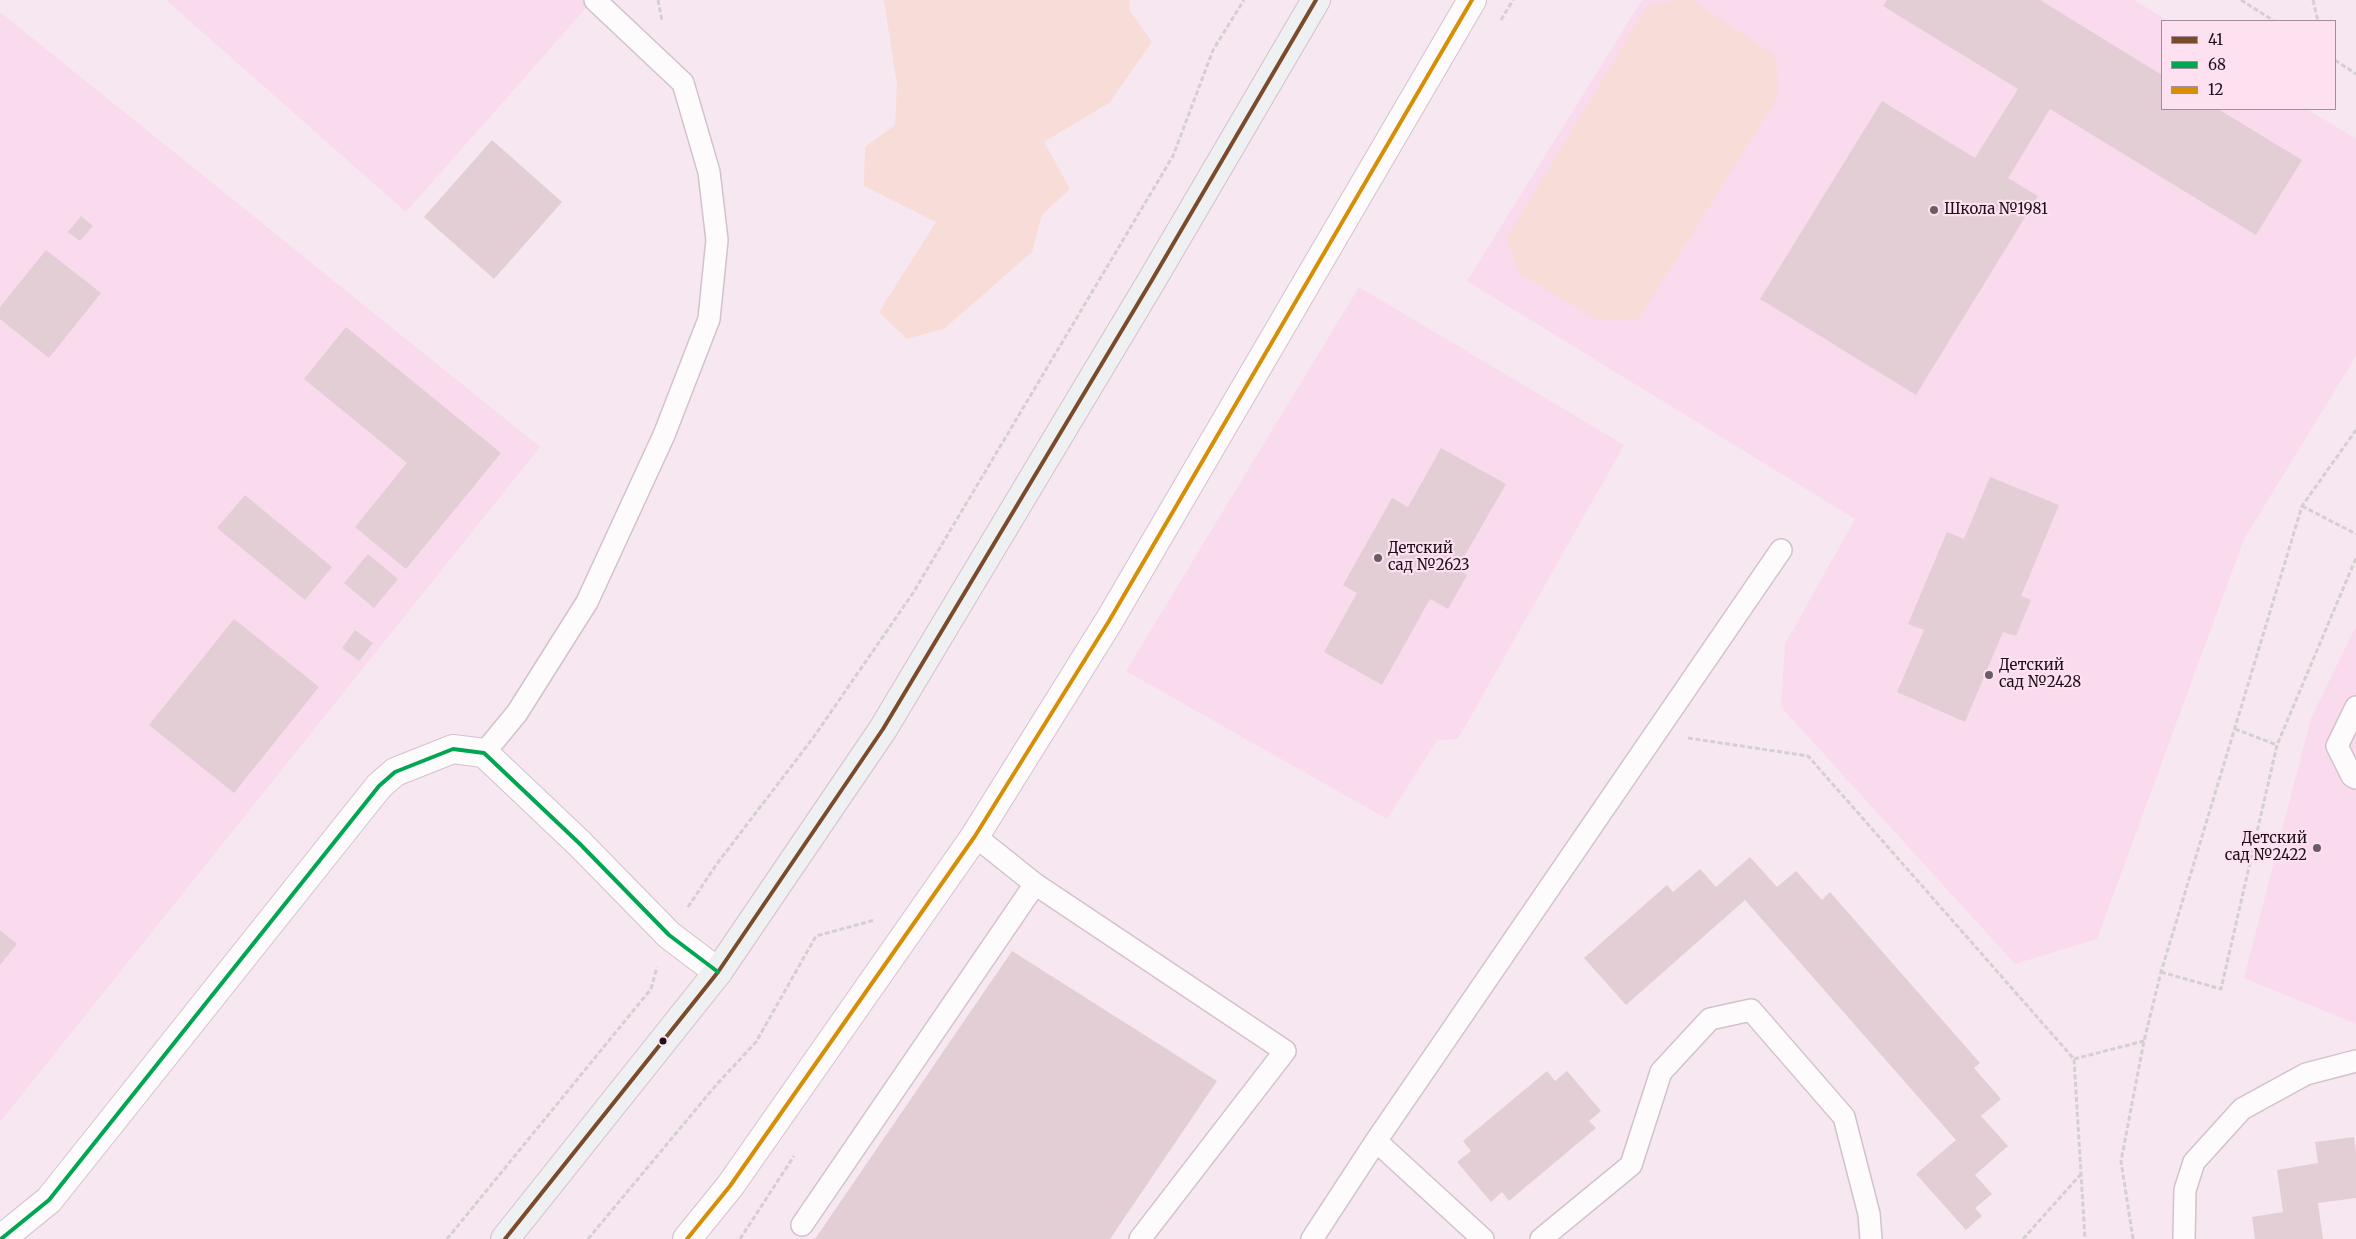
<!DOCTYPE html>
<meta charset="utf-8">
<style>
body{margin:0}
#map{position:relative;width:2356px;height:1239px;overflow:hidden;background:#f7e7f0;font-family:Merriweather,serif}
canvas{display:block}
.legend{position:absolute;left:2161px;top:20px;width:175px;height:90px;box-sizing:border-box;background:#fde1f1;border:1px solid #a48d9a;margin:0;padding:6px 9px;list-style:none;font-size:15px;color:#1e0f18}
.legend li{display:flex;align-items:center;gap:10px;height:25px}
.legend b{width:25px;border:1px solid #a48d9a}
</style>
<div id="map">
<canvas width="2356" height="1239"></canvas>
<ul class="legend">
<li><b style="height:6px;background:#7a4b2a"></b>41</li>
<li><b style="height:6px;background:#00a651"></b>68</li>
<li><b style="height:6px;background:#d68f04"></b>12</li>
</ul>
</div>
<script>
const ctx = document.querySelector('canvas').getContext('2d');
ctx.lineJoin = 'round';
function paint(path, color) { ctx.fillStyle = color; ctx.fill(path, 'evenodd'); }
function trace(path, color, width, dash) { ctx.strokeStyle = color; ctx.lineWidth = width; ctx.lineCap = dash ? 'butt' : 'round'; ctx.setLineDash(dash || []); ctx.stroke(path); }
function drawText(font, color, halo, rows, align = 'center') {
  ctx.font = font + ' Merriweather,serif'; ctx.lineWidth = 4.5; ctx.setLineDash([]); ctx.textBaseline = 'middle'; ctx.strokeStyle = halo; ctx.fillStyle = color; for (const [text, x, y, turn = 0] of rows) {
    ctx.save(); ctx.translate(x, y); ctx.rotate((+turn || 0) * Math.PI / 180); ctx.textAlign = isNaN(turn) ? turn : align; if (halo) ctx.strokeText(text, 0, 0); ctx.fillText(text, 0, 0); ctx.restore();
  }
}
paint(new Path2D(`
 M166 0H593L406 212Z
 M1642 0H2134L2168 21H2162V109H2307L2356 139V356L2244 539 2097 939 2015 964 1781 707 1785 644 1855 519 1467 281Z
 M0 12 540 447 0 1122Z
 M1359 287 1624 445 1458 739 1437 740 1387 819 1126 671Z
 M2356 626V1024L2244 978 2311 718Z`), '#fadbed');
paint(new Path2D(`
 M884 0H1129L1130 11 1152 42 1109 103 1044 142 1070 189 1042 215 1032 252 945 328 907 339 879 312 936 222 864 186 865 147 895 125 897 85Z
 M1675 0H1692L1776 56 1779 95 1638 320H1597L1519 273 1507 238 1647 6Z`), '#f8dcd8');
paint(new Path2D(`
 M1887 0H2040L2162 75V109H2218L2302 160 2256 235 2050 109 2008 178 2038 196 1916 395 1760 299 1882 101 1975 158 2018 89 1883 6Z
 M492 140 562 202 494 279 424 217Z
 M81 216 93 226 80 241 68 232Z
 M46 250 101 293 49 358 0 319V307Z
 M346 327 501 453 406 569 355 527 407 463 304 379Z
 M1441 448 1506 484 1457 569 1467 575 1448 609 1430 599 1382 685 1324 652 1357 593 1343 585 1392 498 1408 507Z
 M1990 477 2059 505 2021 596 2031 600 2016 636 2003 632 1965 722 1897 692 1924 630 1908 624 1947 532 1964 539Z
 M245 495 332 567 305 600 217 528Z
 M368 554 398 579 374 608 344 583Z
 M234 619 319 687 234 793 149 725Z
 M355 630 373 643 359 661 342 648Z
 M1750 857 1777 887 1796 871 1822 900 1830 892 1980 1063 1974 1068 2001 1099 1981 1116 2008 1146 1975 1175 1992 1194 1975 1208 1982 1216 1966 1230 1916 1174 1956 1140 1745 900 1626 1005 1584 958 1667 885 1673 892 1700 869 1716 887Z
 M0 930 17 944 0 965Z
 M1012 951 1217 1081 1110 1239H815Z
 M1547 1071 1555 1081 1567 1071 1601 1111 1589 1121 1596 1128 1509 1201 1502 1192 1491 1202 1457 1162 1471 1151 1463 1141Z
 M2354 1137 2356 1153V1198L2318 1203 2323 1239H2255L2252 1217 2283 1212 2277 1170 2318 1163 2315 1142Z`), '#e4ced5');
const lane = new Path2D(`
 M2356 707 2337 746 2352 776 2356 778
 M484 753 517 713 587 602 664 435 709 319 717 240 709 172 683 83 595 0
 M975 836 1035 884
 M1376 1141 1483 1239
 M802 1225 1035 884 1285 1051 1140 1239
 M1312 1239 1376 1141 1781 550
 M1541 1239 1631 1165 1661 1072 1710 1019 1751 1010 1844 1117 1869 1214 1871 1239
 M2184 1239 2185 1190 2194 1162 2242 1109 2306 1074 2356 1061`);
const street = new Path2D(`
 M1 1239 49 1200 379 786 395 772 453 749 484 753 580 844 669 935 718 972
 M687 1239 730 1186 975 836 1109 621 1472 0`);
const secondary = new Path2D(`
 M505 1239 718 972 883 729 1152 280 1316 0`);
trace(lane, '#d2c2cb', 24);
trace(street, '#d2c2cb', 30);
trace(secondary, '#d2c2cb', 30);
trace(new Path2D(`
 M658 0 662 21
 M2241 0 2274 21
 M2313 0 2318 21
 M1501 20 1513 0
 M2335 60 2356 74
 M2302 506 2356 534
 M2235 729 2277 745
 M1688 738 1808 756 2074 1059 2085 1239
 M688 907 716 865 813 738 913 593 1173 156 1213 50 1244 0
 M2161 972 2221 989 2277 745 2356 558
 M2074 1059 2144 1041
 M447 1239 651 989 657 967
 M588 1239 717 1084 756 1042 816 936 875 920
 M740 1239 794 1156
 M2023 1239 2081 1174
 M2133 1239 2121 1161 2144 1041 2161 972 2302 506 2356 430`), '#d4d0d2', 3, [5, 2.5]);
trace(lane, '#fefbfd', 21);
trace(street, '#fefbfd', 28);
trace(secondary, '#eff0f2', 28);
trace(new Path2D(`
 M505 1239 718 972 883 729 1152 280 1316 0`), '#7a4b2a', 4);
trace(new Path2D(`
 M1 1239 49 1200 379 786 395 772 453 749 484 753 580 844 669 935 718 972`), '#00a651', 4);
trace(new Path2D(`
 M687 1239 730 1186 975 836 1109 621 1472 0`), '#d68f04', 4);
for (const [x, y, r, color] of [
 [1934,210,5,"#6a5b64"],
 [1378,558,5,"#6a5b64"],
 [1989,675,5,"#6a5b64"],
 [2317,848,5,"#6a5b64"],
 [663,1041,4.5,"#1e0f18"]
]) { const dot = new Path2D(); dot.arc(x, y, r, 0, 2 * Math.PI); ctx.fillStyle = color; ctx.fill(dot); trace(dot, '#fde1f1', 2); }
drawText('15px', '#1e0f18', '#fde1f1', [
 ["Школа №1981",1944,210],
 ["Детский",1388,549],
 ["сад №2623",1388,566],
 ["Детский",1999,666],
 ["сад №2428",1999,683],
 ["Детский",2307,839,"right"],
 ["сад №2422",2307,856,"right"]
], 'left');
</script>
